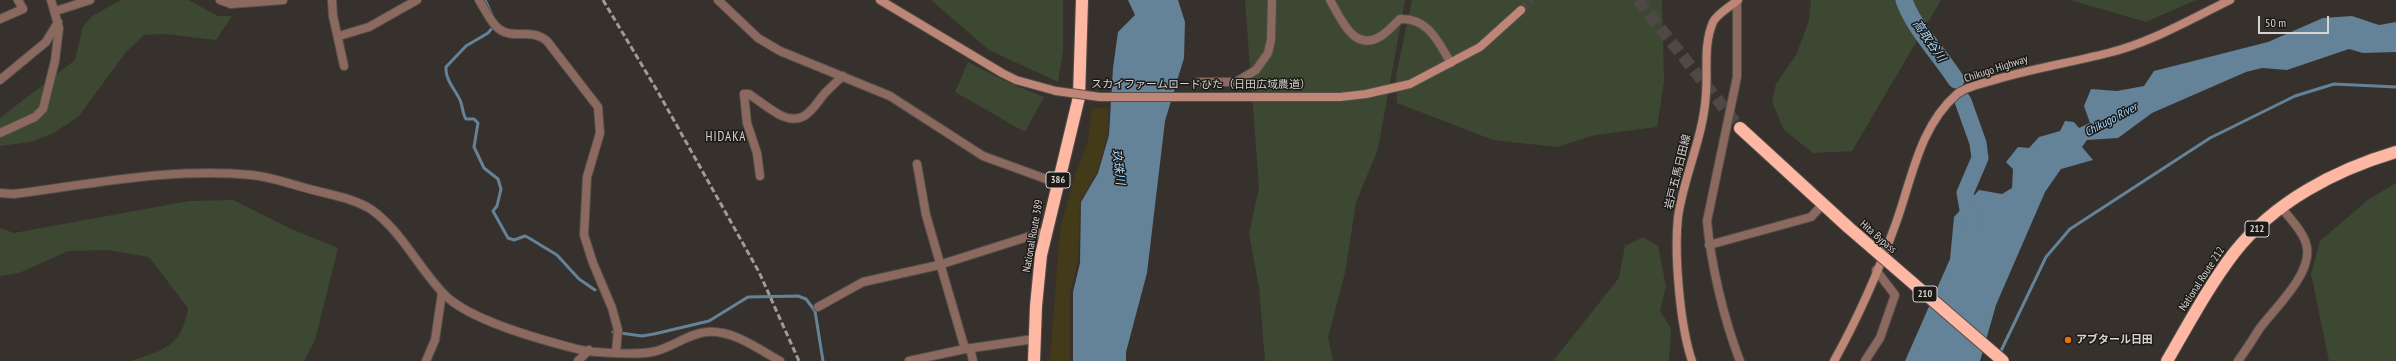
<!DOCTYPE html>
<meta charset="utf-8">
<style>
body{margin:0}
#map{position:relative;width:2396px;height:361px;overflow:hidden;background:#36312c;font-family:"PT Sans Narrow",sans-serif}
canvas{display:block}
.scale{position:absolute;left:2258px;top:16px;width:71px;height:18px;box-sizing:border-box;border:2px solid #d6d3d0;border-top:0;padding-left:5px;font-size:12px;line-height:14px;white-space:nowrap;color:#d6d3d0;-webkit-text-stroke:3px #1c1a17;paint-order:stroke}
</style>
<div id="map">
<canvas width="2396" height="361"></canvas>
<div class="scale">50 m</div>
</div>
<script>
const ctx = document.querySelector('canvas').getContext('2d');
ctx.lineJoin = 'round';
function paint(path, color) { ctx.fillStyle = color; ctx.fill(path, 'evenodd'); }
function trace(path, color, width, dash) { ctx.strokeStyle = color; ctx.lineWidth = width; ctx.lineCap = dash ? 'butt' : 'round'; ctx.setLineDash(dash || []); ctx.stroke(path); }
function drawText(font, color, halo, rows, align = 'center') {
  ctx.font = font + ' "PT Sans Narrow","Noto Sans JP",sans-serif'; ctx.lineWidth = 3; ctx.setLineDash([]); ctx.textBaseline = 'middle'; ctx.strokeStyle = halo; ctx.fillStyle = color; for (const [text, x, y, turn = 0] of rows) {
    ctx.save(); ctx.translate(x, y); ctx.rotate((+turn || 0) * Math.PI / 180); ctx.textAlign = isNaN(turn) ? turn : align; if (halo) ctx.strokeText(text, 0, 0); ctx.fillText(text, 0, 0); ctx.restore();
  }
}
paint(new Path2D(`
 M121 0H188L218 16H232L216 40 165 34 144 35 126 52 79 116 54 133 30 142 0 146V118L75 60 83 27 92 16Z
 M931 0H1063V51L1058 82 989 50Z
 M1245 0H1405L1378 149 1356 202 1345 273 1328 337 1333 361H1265L1259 287 1249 234 1259 187Z
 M1412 0H1662L1664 82 1657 127 1595 135 1557 147 1493 140 1397 103 1396 76Z
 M1811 0H1941L1852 151 1813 153 1784 130 1772 102 1776 84 1796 55 1809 21Z
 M2070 0H2196L2146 22Z
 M968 62 1007 82 1044 97 1025 132 955 92Z
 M2396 183V361H2329L2311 274 2320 241 2369 199Z
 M233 200 289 228 338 248 315 340 304 361H131C166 349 181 347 188 308L149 257 107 250 68 251 19 273 0 276V228L14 233 189 201Z
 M1643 237 1658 246 1666 286 1660 311 1671 328 1669 361H1553L1619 278 1625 246Z`), '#3d4832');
paint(new Path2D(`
 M1092 108H1108V134L1097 172 1080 202 1078 262 1070 293V361H1050L1060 230 1074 178 1088 141Z`), '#423a19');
paint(new Path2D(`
 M1128 0H1178L1185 22 1184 58 1165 121 1147 273 1126 352V361H1073V292L1080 263 1081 202 1098 173 1109 135 1113 68 1118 32 1135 15Z
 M2352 16 2379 25 2396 22V52L2363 53 2349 49 2287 70 2262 68 2246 72 2152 113 2118 138 2087 140 2082 147 2093 160 2061 169 2045 192 1996 305 1980 361H1905L1950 259 1954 217 1979 190 2002 194 2012 188 2013 169 2006 162 2018 147 2029 148 2039 137 2060 131 2065 121 2074 122 2079 128 2090 123 2084 106 2091 89 2117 91 2144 86 2154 71 2268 42 2323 18Z`), '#648298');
trace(new Path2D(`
 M485 0 492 15
 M494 26 488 33 466 46 446 67C445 80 455 89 460 100 463 106 462 113 466 119H474L478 123 474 147 484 168 498 179 501 189 497 206 493 211 508 238 514 240 525 236 529 238 557 255 579 279 595 290
 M613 332 642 336 654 334 709 321 748 297 798 296 806 299 815 311 823 361
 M1999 355 2046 257 2070 229 2210 138 2295 96 2334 84 2396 87`), '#648298', 3);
trace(new Path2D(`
 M1904 0C1913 27 1940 55 1956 80
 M1963 101 1978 143 1980 158 1965 193 1969 215 1974 224`), '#648298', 17);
trace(new Path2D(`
 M1521 10 1531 0`), '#4e4945', 8, [8, 4]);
trace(new Path2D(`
 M1638 0 1740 128`), '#4e4945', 12, [12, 6]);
const street = new Path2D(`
 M220 0 231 4 283 0
 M332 0 333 16 344 66
 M479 0C485 9 490 22 499 29 514 40 530 27 547 41L598 107 600 133 587 177 584 235 593 263 612 308 618 330 616 352
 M718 0 758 38 780 51 890 96 983 156 1057 183
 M1330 0C1341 19 1354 53 1381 36 1388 32 1394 24 1400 19 1429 18 1438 42 1451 63
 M1737 1V77L1707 221C1711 265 1724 320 1740 361
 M56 11 90 0
 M0 19 23 9 18 0
 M339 36 369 27 417 0
 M0 80 46 42 58 22
 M1199 82H1236L1256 70 1268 53 1271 40 1272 0
 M0 133 35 117 43 109 55 61 59 28 51 0
 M917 164 926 215 965 349
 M760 176 757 153 747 123 744 94H749C759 101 769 109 780 115 805 127 813 107 825 93 831 87 837 81 843 76
 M0 193 14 194C92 184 173 167 252 175 272 177 293 185 313 190 332 195 356 199 372 210 402 232 418 267 443 293 467 320 542 340 577 349 592 353 637 355 652 352 671 349 688 333 707 332 734 330 758 349 780 361
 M1709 245 1811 217 1822 205
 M818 307 863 282 939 265 1046 231
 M970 348 973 361
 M426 361 435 340 442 293
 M578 361 589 350
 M909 361 965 349 1034 339
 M1865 361 1880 338 1895 295 1876 270
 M2238 361C2246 350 2253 339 2260 328 2275 308 2311 275 2307 248 2305 233 2290 219 2281 207`);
const secondary = new Path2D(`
 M880 0 1002 73 1016 80 1056 91
 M1200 97H1340L1366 94 1410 84 1480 47 1521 10
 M1692 361C1680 326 1674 254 1678 217 1684 175 1704 136 1706 93 1708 69 1703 46 1713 22 1717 14 1731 6 1738 0
 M1834 361C1858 318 1879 270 1896 223 1912 179 1919 127 1957 94 1966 87 1980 84 1991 81 2029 69 2069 63 2108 53 2150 43 2191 19 2230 0`);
const highway = new Path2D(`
 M1740 128 1848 227
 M1034 361 1036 306 1041 255 1079 97 1082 0
 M2167 361C2188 325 2208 287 2234 253 2274 202 2335 170 2396 152`);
trace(street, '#534e4a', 10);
trace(secondary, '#534e4a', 10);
trace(highway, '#534e4a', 14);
trace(street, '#8c695e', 8);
trace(secondary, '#be8676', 8);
trace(highway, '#fdb7a2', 12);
trace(new Path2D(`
 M603 0 658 92 759 272 799 361`), '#9f9b98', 3, [6, 3]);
const secondaryBridge = new Path2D(`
 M1056 91 1100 97H1200`);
const highwayBridge = new Path2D(`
 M1848 227 2003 361`);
trace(secondaryBridge, '#534e4a', 10, []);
trace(highwayBridge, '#534e4a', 14, []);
trace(secondaryBridge, '#be8676', 8);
trace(highwayBridge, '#fdb7a2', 12);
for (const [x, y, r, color] of [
 [2068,340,4,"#e8710a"]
]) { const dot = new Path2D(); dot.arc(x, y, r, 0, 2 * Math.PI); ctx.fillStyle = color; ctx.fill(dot); trace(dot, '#1c1a17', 1.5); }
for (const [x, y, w] of [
 [1058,180,24],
 [2257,229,24],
 [1925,294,24]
]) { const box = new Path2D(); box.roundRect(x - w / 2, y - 8, w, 16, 3); ctx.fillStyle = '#1c1a17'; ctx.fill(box); trace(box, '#d6d3d0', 1); }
drawText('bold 10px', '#d6d3d0', null, [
 ["386",1058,180],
 ["212",2257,229],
 ["210",1925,294]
]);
drawText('11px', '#d6d3d0', '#1c1a17', [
 ["Chikugo Highway",1996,69,-18],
 ["スカイファームロードひた（日田広域農道）",1201,85],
 ["岩戸五馬日田線",1678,172,-76],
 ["National Route 389",1033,236,-80],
 ["Hita Bypass",1878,237,41],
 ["National Route 212",2202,279,-57]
]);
drawText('bold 11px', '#d6d3d0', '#1c1a17', [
 ["アブタール日田",2076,340]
], 'left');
drawText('italic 12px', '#a2d8ff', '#1c1a17', [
 ["高取谷川",1929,41,55],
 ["Chikugo River",2111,120,-28],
 ["玖珠川",1118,167,83]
]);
ctx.letterSpacing = '1px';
drawText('13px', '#d6d3d0', '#1c1a17', [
 ["HIDAKA",726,137]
]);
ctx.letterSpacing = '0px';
</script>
